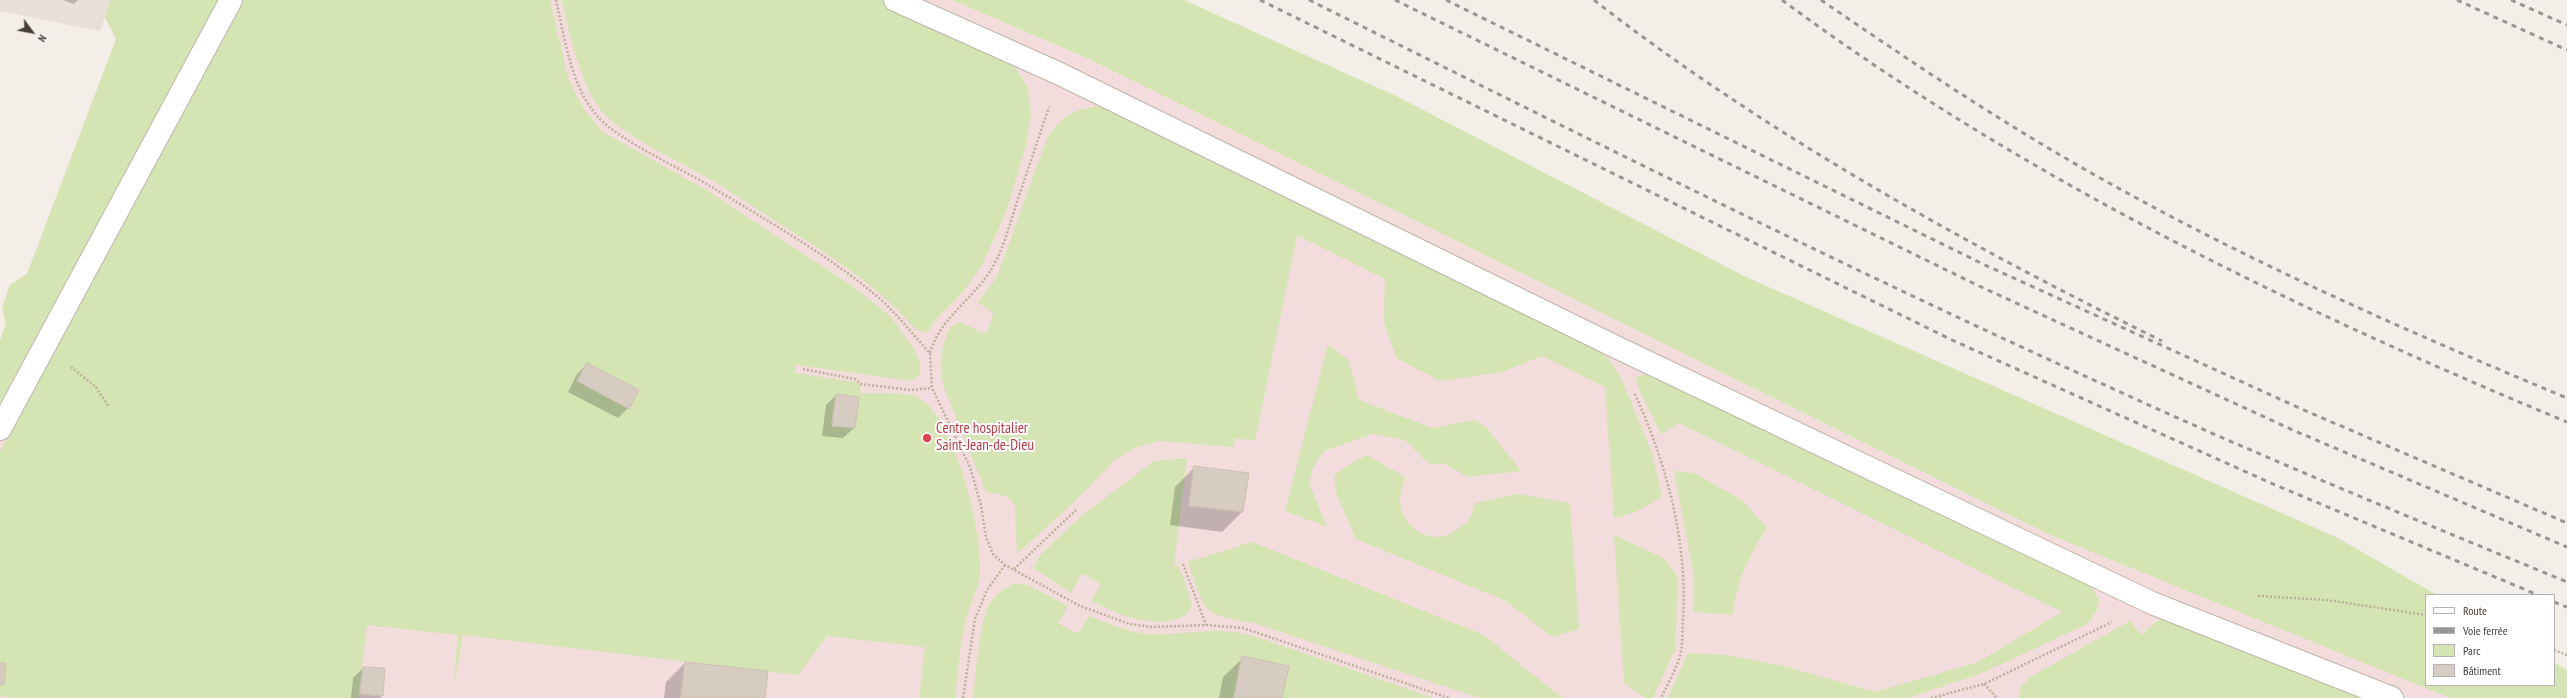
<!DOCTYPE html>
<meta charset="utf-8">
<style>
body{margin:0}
#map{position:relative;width:2567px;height:698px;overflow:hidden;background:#f3eee8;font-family:"PT Sans Narrow",sans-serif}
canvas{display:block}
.legend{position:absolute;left:2425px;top:594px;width:130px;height:92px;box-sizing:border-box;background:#fff;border:1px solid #b5b2af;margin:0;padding:5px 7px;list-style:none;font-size:12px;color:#463e37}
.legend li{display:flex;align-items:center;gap:8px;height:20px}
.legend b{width:20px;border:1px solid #b5b2af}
.north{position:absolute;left:12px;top:12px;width:40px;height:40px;-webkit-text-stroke:3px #fff;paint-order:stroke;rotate:122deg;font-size:11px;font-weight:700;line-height:16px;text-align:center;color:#463e37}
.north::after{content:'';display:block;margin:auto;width:14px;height:18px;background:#463e37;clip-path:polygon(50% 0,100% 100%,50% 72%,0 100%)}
</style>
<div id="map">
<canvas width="2567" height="698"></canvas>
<ul class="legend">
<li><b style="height:5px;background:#fff"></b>Route</li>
<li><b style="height:5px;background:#969696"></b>Voie ferrée</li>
<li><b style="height:11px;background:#d4e5b3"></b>Parc</li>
<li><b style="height:11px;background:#d7ccc1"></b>Bâtiment</li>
</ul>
<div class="north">N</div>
</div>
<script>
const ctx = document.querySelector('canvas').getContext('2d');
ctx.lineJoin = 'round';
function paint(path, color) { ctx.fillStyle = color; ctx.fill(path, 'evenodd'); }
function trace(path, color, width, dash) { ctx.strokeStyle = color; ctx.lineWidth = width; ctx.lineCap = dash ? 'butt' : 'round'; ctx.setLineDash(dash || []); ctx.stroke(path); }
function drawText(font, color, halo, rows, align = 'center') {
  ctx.font = font + ' "PT Sans Narrow",sans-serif'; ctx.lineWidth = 4; ctx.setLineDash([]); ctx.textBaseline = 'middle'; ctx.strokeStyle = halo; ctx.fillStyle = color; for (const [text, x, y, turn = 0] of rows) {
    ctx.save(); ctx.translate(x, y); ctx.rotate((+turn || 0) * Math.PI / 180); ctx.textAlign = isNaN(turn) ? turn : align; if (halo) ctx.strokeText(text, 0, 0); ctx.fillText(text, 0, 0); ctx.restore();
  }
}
paint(new Path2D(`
 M0 0H111L100 31 0 11Z`), '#e7e0d6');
paint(new Path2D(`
 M111 0H952L1089 59 2048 534 2452 698H0V341L6 324 2 308 10 285 27 274 116 39 105 17Z`), '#f3dcdc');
paint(new Path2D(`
 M111 0H221L0 403V341L6 324 2 308 10 285 27 274 116 39 105 17Z
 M242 0H550L568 78 583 108 603 132 708 191 854 287 891 317 914 349 921 367 919 375 912 381 796 365 795 373 861 383 860 393C877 394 898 392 914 396 953 406 984 538 980 574 978 591 969 606 965 623 959 647 958 673 955 698H919L925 647 827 636 798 675 463 635 455 680 454 678 458 635 367 625 358 698H17L0 696V451ZM836 394 859 397 855 428 832 425Z
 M562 0H882L992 48 1017 70 1028 88 1031 114 1026 145 1006 212 982 265 963 292 936 319 928 332 916 330C882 289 839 262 794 233 767 216 740 197 713 181 681 161 614 134 596 103 577 72 570 34 562 0Z
 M952 0H1184L1396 96 1746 277 2336 537 2437 595H2426V685H2554V662L2567 670V698H2450L2048 534 1089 59Z
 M1109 106 1591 345 1608 358 1621 378 1652 453 1662 496C1647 507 1633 515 1614 518L1605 387 1542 356 1503 372 1440 381 1396 358 1384 322 1385 279 1297 235 1255 441 1235 438 1233 447 1159 441 1135 448 1115 460 1071 505 1017 554 1015 506 1007 496 986 492 944 388C939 366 940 346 951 326L961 322 980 332 988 333 993 313 978 302 997 277 1047 138C1064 112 1079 107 1109 106Z
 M1328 344 1349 361 1359 400 1432 428 1474 420 1485 426 1521 471 1468 477 1445 464 1428 463 1405 440 1372 434 1324 451 1313 467 1309 484 1327 527 1285 511Z
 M1640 375H1648L2091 587 2099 600 2096 612 2087 624 1980 674 1908 698H1668L1688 653 1727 655 1784 666 1875 692 1978 662 2062 612 1679 423 1661 434 1637 385 1636 378Z
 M1367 455 1405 477C1402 487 1398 498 1401 508 1408 535 1438 546 1459 528 1462 526 1467 523 1469 520 1472 515 1473 508 1475 503L1518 494 1570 503 1579 629 1552 637 1506 601 1356 539 1337 495 1334 476 1348 465Z
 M1187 458 1174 566 1178 565C1181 574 1192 598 1191 606 1188 627 1142 622 1128 617 1115 613 1103 606 1091 601L1101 584 1082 573 1071 593 1033 568 1040 555 1081 516 1154 461Z
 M1674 471 1694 473 1742 500 1767 528C1749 556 1736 582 1733 615L1694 612 1693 572Z
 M1614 535 1665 559 1678 578 1675 649 1653 698H1645L1624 683Z
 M1252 542 1484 635 1562 698H1480L1254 623C1200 615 1205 611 1188 562Z
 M1013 584 1028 585 1068 606 1058 623 1078 634 1089 616C1108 623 1127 632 1148 634 1169 635 1188 632 1209 631 1224 630 1239 633 1254 636L1434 698H973C976 673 979 621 991 601 997 593 1004 589 1013 584Z
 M2161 618 2363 698H2019L2021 687 2030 677 2130 621 2141 635Z`), '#d4e5b3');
paint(new Path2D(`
 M63 0H78L74 4Z
 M587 364 628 408 618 418 568 392 577 374Z
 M836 395 858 398 854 428 843 438 822 436 826 405Z
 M1195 467 1248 474 1242 512 1222 532 1170 525 1175 487Z
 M1243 658 1281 698H1219L1223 677Z
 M685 663 764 698H664L666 682Z
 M363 668 382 696 380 698H351L353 678Z`), '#0003');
const building = new Path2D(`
 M587 363 639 390 629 409 577 381Z
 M836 394 859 397 855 428 832 426Z
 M1194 466 1249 473 1243 512 1189 506Z
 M1242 656 1289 666 1282 698H1234Z
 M685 662 768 671 765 698H681Z
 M0 663H6L4 685H0Z
 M363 667 385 668 383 696 360 694Z`);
paint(building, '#d7ccc1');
trace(building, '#cec0b1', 1);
const minor = new Path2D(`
 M895 0 1060 74 1614 346 2152 603 2392 698
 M0 429 231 0`);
trace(minor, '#beb5ab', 24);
trace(new Path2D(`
 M556 0C565 39 571 88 599 118 622 142 680 168 710 186 766 220 830 256 879 298 898 315 913 335 930 353L932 388 970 467 981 505 986 537 993 554 1005 565 1080 606 1130 624 1152 627 1206 625 1243 628 1449 698
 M930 353C940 318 972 300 991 270 1003 250 1009 227 1016 205 1027 172 1038 140 1049 107
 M71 367 95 386 109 407
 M803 369 855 379 861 384 910 390 932 388
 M1635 394C1667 465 1688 543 1683 620 1682 630 1683 641 1681 651 1678 667 1668 683 1661 698
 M1183 564 1206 625
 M1014 569 1076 510
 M2258 596 2327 600 2426 615
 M2554 650 2567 655
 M1984 684 1997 698
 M963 698 975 619 987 590 1005 565
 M1931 698 1984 684 2112 622`), '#bfaf9d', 2.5, [2, 2]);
trace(minor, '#fff', 22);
trace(new Path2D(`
 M1260 0 1952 340 2273 484 2538 595
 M1309 0C1577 133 1845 268 2118 391 2266 459 2417 520 2567 582
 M1395 0 1979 286 2295 431 2567 547
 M1446 0 1985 265 2306 411 2567 523
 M1594 0C1766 134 1967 245 2162 341
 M1782 0C2023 178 2292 308 2567 422
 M1821 0C1910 61 1999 121 2093 174 2245 260 2406 331 2567 398
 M2457 0 2567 50
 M2511 0 2567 25
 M2554 602 2567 607`), '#969696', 3, [5, 5]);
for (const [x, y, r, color] of [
 [927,438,5,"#e0444e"]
]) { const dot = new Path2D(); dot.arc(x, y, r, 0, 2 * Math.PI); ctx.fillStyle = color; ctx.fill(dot); trace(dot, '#fff', 1.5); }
drawText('15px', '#be3a42', '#fff', [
 ["Centre hospitalier",936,429],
 ["Saint-Jean-de-Dieu",936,446]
], 'left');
</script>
